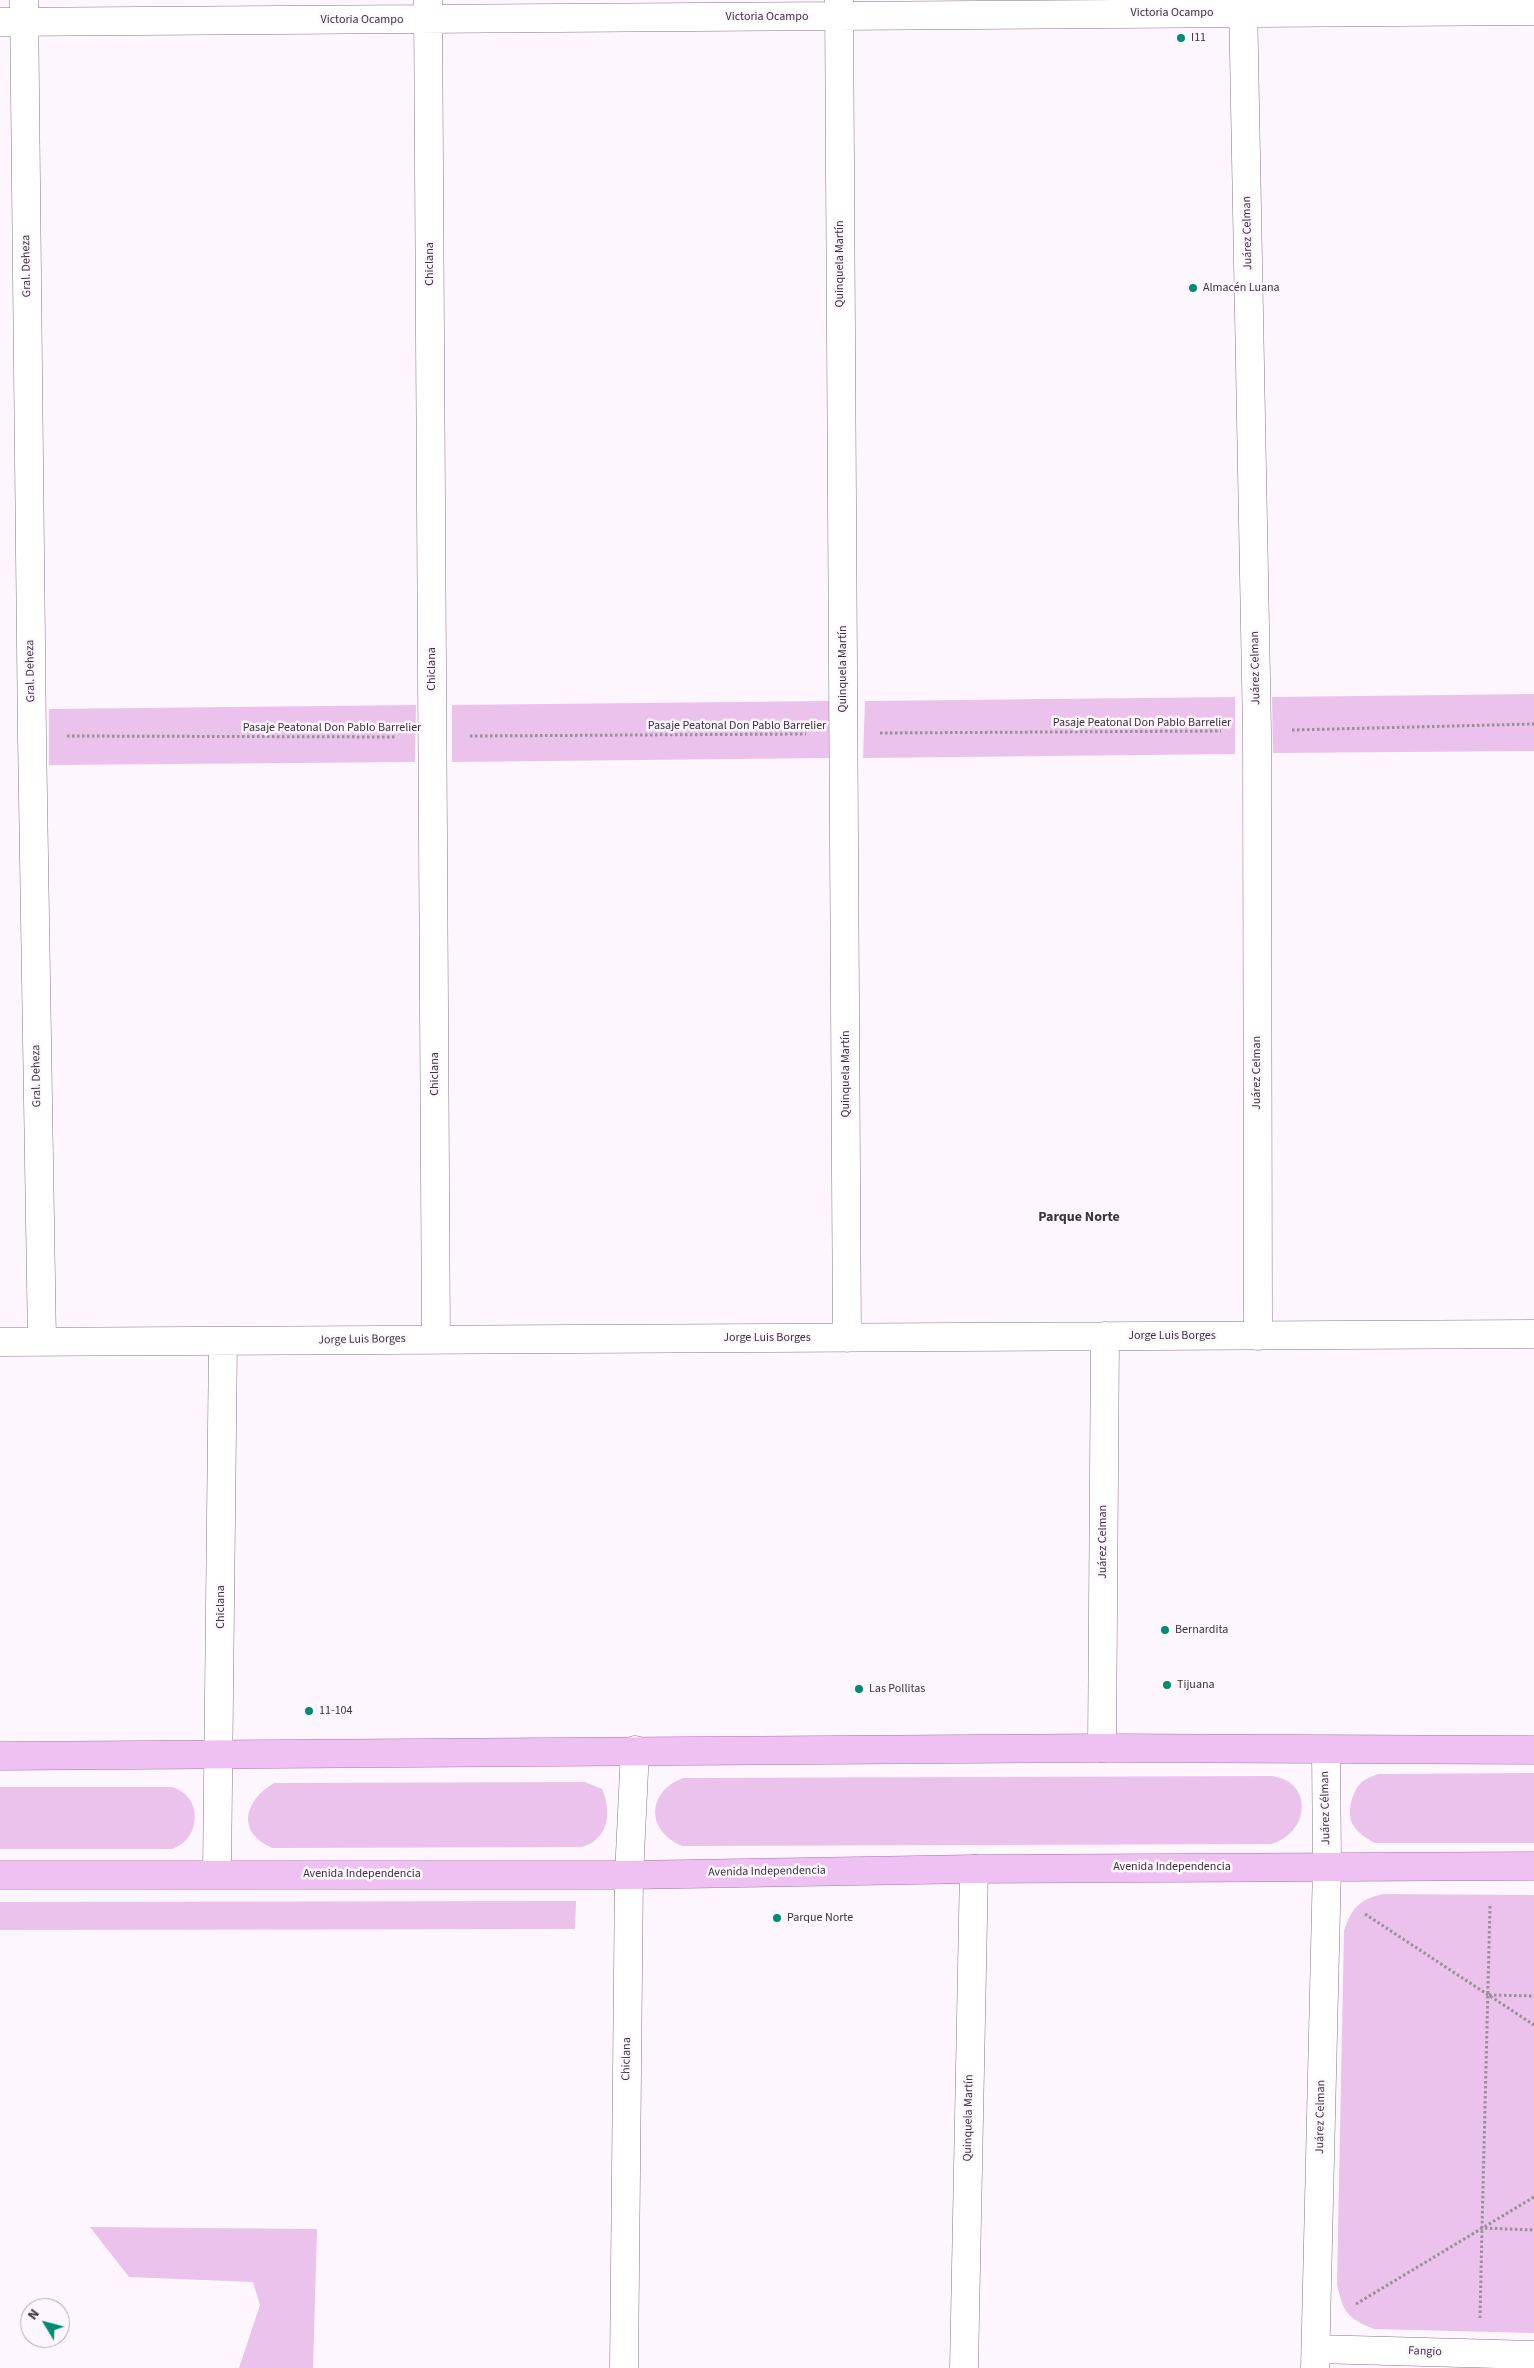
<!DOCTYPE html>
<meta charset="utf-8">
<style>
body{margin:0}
#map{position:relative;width:1534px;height:2368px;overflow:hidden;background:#fdf6fe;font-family:"Source Sans 3",sans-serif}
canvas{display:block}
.north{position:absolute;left:20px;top:2298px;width:50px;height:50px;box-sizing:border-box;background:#fdf6fe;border:1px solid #afa8b0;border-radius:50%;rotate:307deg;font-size:14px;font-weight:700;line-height:20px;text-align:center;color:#3a333a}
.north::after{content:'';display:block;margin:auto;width:18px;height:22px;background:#008c74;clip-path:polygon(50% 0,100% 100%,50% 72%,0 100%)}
</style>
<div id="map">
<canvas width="1534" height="2368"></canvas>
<div class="north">N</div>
</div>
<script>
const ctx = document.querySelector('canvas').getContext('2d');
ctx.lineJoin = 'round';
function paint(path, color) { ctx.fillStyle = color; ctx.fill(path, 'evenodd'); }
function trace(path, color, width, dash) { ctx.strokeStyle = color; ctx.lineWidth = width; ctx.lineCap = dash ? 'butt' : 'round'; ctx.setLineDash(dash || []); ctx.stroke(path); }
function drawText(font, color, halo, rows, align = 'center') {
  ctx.font = font + ' "Source Sans 3",sans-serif'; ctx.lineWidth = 5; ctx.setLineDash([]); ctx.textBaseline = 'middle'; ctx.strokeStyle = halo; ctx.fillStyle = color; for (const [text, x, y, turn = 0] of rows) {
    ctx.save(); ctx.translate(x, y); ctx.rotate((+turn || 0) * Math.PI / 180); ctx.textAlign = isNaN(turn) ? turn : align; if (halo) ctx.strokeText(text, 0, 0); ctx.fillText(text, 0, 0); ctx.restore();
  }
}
paint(new Path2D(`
 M1534 694V751L1273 753 1272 697Z
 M1235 697V754L863 758 865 701Z
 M829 701V758L452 762V705Z
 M416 705 415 762 49 765V709Z
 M1534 1773V1843H1375C1366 1838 1359 1834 1353 1825 1346 1813 1352 1790 1363 1781 1367 1778 1373 1776 1378 1774Z
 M1272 1776C1315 1782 1309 1834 1271 1844L682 1846C646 1831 646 1792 683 1778Z
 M585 1782 602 1789C612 1812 609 1839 582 1847L272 1848C236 1832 244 1801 274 1783Z
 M0 1787H172C203 1796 202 1839 172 1849H0Z
 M1383 1894 1534 1895V2333L1374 2329C1347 2318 1343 2312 1337 2284L1344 1931C1352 1908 1358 1900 1383 1894Z
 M576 1901 575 1929 0 1930V1902Z
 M90 2227 317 2229 313 2368H239L260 2305 253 2282 129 2277Z`), '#eac2eb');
const minor = new Path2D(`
 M24 0 32 736 42 1342
 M428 0 436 1339
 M839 0 847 1338
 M1243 0 1257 731 1258 1336
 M0 22 1534 11
 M0 1342 1534 1334
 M1102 1748 1105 1336
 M217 1873 223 1341
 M1316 2349 1534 2355
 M624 2368 629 1875 635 1750
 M964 2368 974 1869
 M1315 2368 1327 1866 1326 1750`);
const major = new Path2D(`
 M0 1756 1102 1748 1534 1750
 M0 1875H629L974 1869 1534 1866`);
trace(minor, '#867586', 29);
trace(major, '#a873ac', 29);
trace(new Path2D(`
 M1292 730 1534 724
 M880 733 1221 731
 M67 736 396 737
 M470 736 806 734
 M1490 1906 1482 2228 1534 2230
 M1365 1914 1534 2025
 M1489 1995 1534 1996
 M1356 2304 1534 2197
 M1480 2318 1482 2229`), '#979097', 3, [2.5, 2.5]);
trace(minor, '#fff', 28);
trace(major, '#efc0f2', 28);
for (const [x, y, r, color] of [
 [1181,38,5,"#008c74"],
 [1193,288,5,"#008c74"],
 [1165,1630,5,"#008c74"],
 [1167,1685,5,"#008c74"],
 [859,1689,5,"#008c74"],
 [309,1711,5,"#008c74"],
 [777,1918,5,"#008c74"]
]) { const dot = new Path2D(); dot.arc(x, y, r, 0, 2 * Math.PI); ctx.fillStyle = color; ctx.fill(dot); trace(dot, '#fdf6fe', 2); }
drawText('12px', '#3a333a', '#fdf6fe', [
 ["Victoria Ocampo",1172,13],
 ["Victoria Ocampo",767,17],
 ["Victoria Ocampo",362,20],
 ["Juárez Celman",1248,233,-91],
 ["Chiclana",430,264,-90],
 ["Quinquela Martín",840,264,-90],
 ["Gral. Deheza",27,266,-91],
 ["Juárez Celman",1256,668,-91],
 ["Chiclana",432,669,-90],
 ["Quinquela Martín",843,669,-90],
 ["Gral. Deheza",31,671,-91],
 ["Pasaje Peatonal Don Pablo Barrelier",1142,723],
 ["Pasaje Peatonal Don Pablo Barrelier",737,726],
 ["Pasaje Peatonal Don Pablo Barrelier",332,728],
 ["Juárez Celman",1257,1073,-90],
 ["Chiclana",435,1074,-90],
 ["Quinquela Martín",846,1074,-90],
 ["Gral. Deheza",37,1076,-91],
 ["Jorge Luis Borges",1172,1336],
 ["Jorge Luis Borges",767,1338],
 ["Jorge Luis Borges",362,1340,-1],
 ["Juárez Celman",1103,1542,-90],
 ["Chiclana",221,1607,-90],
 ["Juárez Célman",1326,1808,-91],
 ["Avenida Independencia",1172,1867],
 ["Avenida Independencia",767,1872,-1],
 ["Avenida Independencia",362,1874],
 ["Chiclana",627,2059,-89],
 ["Juárez Celman",1321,2117,-89],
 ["Quinquela Martín",969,2118,-89],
 ["Fangio",1425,2352,2]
]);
drawText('12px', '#3a333a', '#fdf6fe', [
 ["I11",1191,38],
 ["Almacén Luana",1203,288],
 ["Bernardita",1175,1630],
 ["Tijuana",1177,1685],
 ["Las Pollitas",869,1689],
 ["11-104",319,1711],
 ["Parque Norte",787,1918]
], 'left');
drawText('bold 14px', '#3a333a', '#fdf6fe', [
 ["Parque Norte",1079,1218]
]);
</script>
